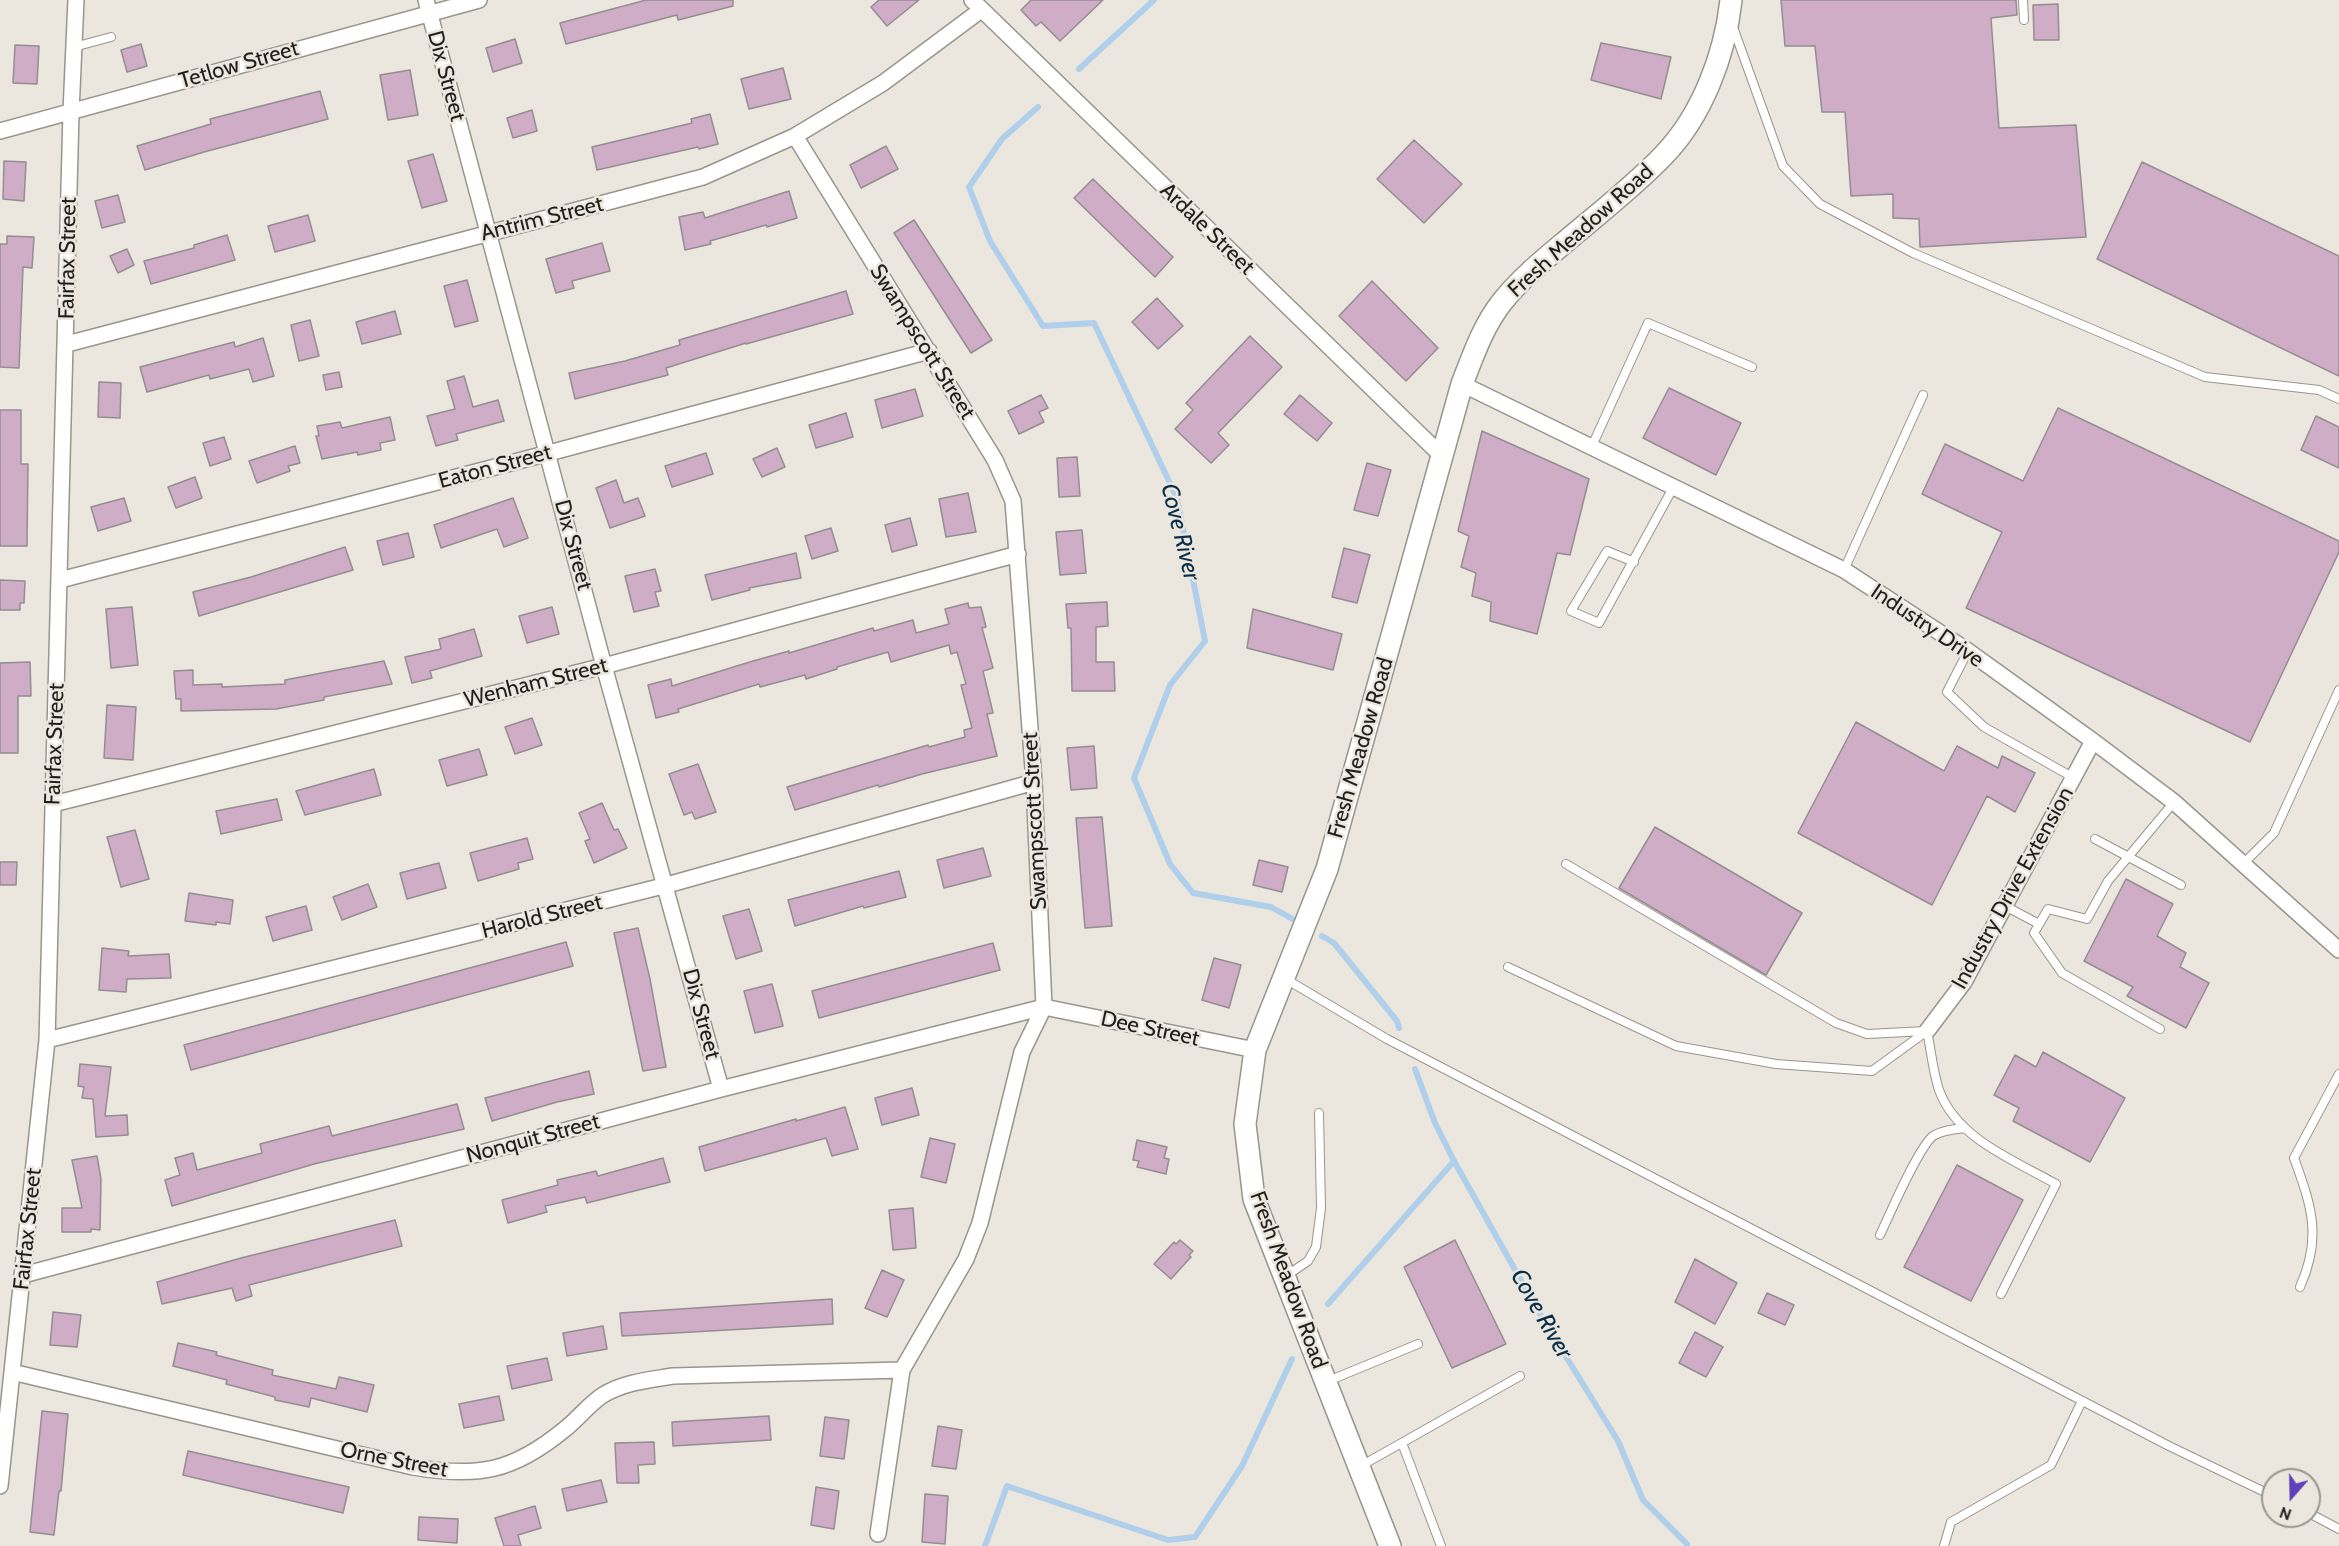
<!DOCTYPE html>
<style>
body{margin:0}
#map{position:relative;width:2339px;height:1546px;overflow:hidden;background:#ebe7de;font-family:Cabin,sans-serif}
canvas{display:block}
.north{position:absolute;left:2261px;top:1468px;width:60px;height:60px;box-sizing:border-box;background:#ebe7de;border:2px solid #999790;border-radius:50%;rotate:200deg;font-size:16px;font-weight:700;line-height:24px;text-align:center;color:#1f1e1b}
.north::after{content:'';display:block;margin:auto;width:21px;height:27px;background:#5e40b8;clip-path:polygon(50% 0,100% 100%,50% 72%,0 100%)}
</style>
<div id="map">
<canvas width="2339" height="1546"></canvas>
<div class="north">N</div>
</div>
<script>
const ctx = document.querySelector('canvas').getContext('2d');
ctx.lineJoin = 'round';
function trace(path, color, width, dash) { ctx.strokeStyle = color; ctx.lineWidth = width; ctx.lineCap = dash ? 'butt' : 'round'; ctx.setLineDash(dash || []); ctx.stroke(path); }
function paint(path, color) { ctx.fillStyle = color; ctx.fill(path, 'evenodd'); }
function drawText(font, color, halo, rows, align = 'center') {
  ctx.font = font + ' Cabin,sans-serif'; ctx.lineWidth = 5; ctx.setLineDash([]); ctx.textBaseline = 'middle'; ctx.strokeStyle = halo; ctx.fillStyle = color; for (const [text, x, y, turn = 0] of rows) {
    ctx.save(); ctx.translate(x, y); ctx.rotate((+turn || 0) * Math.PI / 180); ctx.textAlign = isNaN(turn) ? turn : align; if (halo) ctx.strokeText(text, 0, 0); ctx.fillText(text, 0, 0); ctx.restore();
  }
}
trace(new Path2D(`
 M1079 69 1154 0
 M1038 107 1002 139 969 187 990 241 1043 326 1094 323 1177 498 1205 641 1170 685 1134 778 1170 864 1193 893 1271 907 1298 922
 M1322 936 1334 943 1397 1021 1399 1028
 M1415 1069 1435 1123 1454 1161 1541 1316 1618 1441 1643 1500 1687 1544V1546
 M1328 1304 1454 1161
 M985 1546 1007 1486 1168 1540 1195 1537 1242 1466 1292 1359`), '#afcfeb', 6);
const building = new Path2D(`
 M646 0H733V6L678 20 677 15 566 44 560 23Z
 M879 0H919L887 26 871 7Z
 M1031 0H1103L1060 41 1041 22 1036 26 1021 10Z
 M1781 0H2016L2017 15 1991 18 1999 128 2076 125 2086 237 1920 247 1919 219 1893 218V194L1851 196 1845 112H1822L1815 46H1785Z
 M2058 4 2059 40H2034L2033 5Z
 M515 39 522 63 493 72 486 48Z
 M1601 43 1671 57 1661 99 1591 80Z
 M141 44 147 66 127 72 121 50Z
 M15 45 39 46 37 84 13 83Z
 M783 68 791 99 749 109 741 79Z
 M410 70 418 115 388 120 380 75Z
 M320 91 328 119 204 152 145 170 137 146 211 124 210 119Z
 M532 110 537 131 513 138 507 118Z
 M710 114 718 144 699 149 698 147 597 170 592 147 692 123 691 119Z
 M1414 140 1462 184 1424 223 1377 179Z
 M886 146 898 169 861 188 850 165Z
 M433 154 447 201 422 208 408 161Z
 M4 161 26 162 24 201 3 199Z
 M2142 162 2339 256V376L2097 259Z
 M1093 179 1173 257 1155 277 1074 198Z
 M789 191 797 218 767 227 766 225 710 241 711 244 685 250 679 217 703 212 705 218Z
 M118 195 125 222 102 228 95 201Z
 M308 215 315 241 275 252 268 226Z
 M914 220 992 340 971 353 894 233Z
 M227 235 235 260 151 284 144 261 194 248V245Z
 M7 236 34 237 32 268 23 267 19 368 0 367V244H7Z
 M602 243 610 271 572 281 574 288 556 293 546 259Z
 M127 249 134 265 118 273 110 256Z
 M467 280 478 321 455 327 444 286Z
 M1372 281 1438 348 1406 381 1339 316Z
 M846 291 853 314 746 344V343L666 368 668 375 575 399 569 373 625 361 680 345 679 340Z
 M1157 298 1183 326 1158 349 1132 322Z
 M395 311 401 334 362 344 356 322Z
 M310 320 319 356 299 361 291 325Z
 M1250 336 1282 367 1218 433 1229 445 1211 463 1175 429 1193 410 1186 403Z
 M263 338 274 376 253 382 249 369 210 379 209 375 147 392 140 367 234 342 235 347Z
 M339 372 342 387 326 390 323 375Z
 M464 376 473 407 498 400 504 421 456 434 458 440 436 446 427 416 455 409 447 381Z
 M99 382 121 383 120 418 98 417Z
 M1669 388 1741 423 1716 475 1643 438Z
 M915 389 923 416 882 428 875 400Z
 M1041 395 1048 408 1039 412 1044 422 1019 434 1008 411Z
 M1300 395 1332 423 1317 441 1284 414Z
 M2058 408 2339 541V552L2250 742 1966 608 2002 532 1922 494 1945 444 2023 481Z
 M0 410H21V464H28L27 546H0Z
 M846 413 853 437 816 448 809 425Z
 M2316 416 2339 427V468L2301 450Z
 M390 417 395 440 380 443 381 450 358 455 357 452 322 459 316 436H319L317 426 340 422 342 428Z
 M1482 431 1589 479 1570 555 1557 553 1537 634 1490 621 1491 602 1472 596 1476 573 1461 567 1469 536 1458 531Z
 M224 437 231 459 210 466 203 443Z
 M295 446 300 463 288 466 290 471 257 483 249 461Z
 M777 448 785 467 762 477 753 459Z
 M706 453 713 474 672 487 665 466Z
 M1077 457 1080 496 1059 497 1057 458Z
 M1367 463 1391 470 1378 516 1354 510Z
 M195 477 202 498 176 508 168 487Z
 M616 480 624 503 638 498 645 516 610 528 596 488Z
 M968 493 976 532 946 537 939 499Z
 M124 498 131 521 98 531 91 507Z
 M513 498 528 538 504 547 497 529 441 548 434 525Z
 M910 518 917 545 892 552 885 525Z
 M831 528 838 551 812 559 805 536Z
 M1082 530 1086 573 1060 575 1056 532Z
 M408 533 414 557 383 565 377 541Z
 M345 547 353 570 199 616 193 592 251 577Z
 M1344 548 1370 555 1357 603 1332 597Z
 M796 553 801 578 749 588 750 590 712 600 705 575Z
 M655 569 661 591 655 592 659 606 634 612 625 576Z
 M0 580 25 581 24 603H20V610H0Z
 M1107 602 1108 626 1096 627V662H1114L1115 691H1072L1071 628H1068L1066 604Z
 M968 603 969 608 981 607 986 627 982 628 993 668 983 671 993 713 987 714 997 756 922 774 879 787 878 785 795 810 787 787 928 745 929 747 965 737 964 730 972 728 961 685 966 684 957 652 951 654 949 645 891 662 888 652 837 667V669L806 679 805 675 760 687 759 684 678 709 679 712 656 718 648 685 671 679 672 686 753 661 789 651V653L873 628 874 631 913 620 916 633 949 624 945 609Z
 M132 607 138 665 111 668 106 609Z
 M552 607 559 634 527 643 519 616Z
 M1253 609 1342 634 1333 670 1247 648Z
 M474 629 482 656 430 671 432 678 412 683 405 657 441 649 439 639Z
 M384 661 392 684 324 697V700L276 709 181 711V699H176L174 671 193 670V685L222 684V687L285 684V680Z
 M30 662 31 696H18V753H0V663Z
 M107 705 136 707 133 760 104 758Z
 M532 718 542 745 515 754 505 727Z
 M1856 722 1944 771 1957 746 1998 768 2002 756 2035 773 2015 812 1987 796 1932 905 1798 833Z
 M1094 746 1097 788 1071 790 1067 748Z
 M479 749 487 775 447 786 439 760Z
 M698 764 716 812 695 819 692 812 684 815 669 774Z
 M374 769 381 795 305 815 296 791Z
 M277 799 282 820 221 834 216 811Z
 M602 803 614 830 618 829 627 848 594 863 585 841 590 839 579 813Z
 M1102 817 1112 926 1085 928 1076 818Z
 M1655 827 1802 913 1766 975 1619 888Z
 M135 830 149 879 121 887 107 837Z
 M527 838 533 859 518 863 519 869 478 881 470 853Z
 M983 848 991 876 944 888 937 860Z
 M1259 860 1288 867 1282 892 1253 885Z
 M0 862H17L16 885H0Z
 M439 863 446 888 407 899 400 873Z
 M899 871 906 897 864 908 863 906 795 926 788 900Z
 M2126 879 2173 904 2157 936 2186 953 2180 967 2209 983 2186 1028 2127 996 2133 987 2084 961Z
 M368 884 377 907 342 920 333 897Z
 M189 893 233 900 230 924 216 922V925L185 921Z
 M306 906 312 930 273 941 266 917Z
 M749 909 762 951 736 959 723 916Z
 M638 928 650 979 666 1067 643 1071 614 933Z
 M566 942 573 966 191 1070 184 1045Z
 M993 943 1000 970 819 1018 812 991Z
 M102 948 129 951 128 956 169 954 171 978 127 979 126 992 99 990Z
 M1214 958 1241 965 1229 1008 1202 1000Z
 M772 984 783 1026 755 1033 744 991Z
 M2043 1052 2125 1098 2090 1162 2013 1121 2019 1108 1994 1095 2015 1055 2036 1067Z
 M80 1064 111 1067 105 1116 127 1115 128 1135 96 1137 93 1099 82 1098 84 1087 78 1086Z
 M589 1071 594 1094 557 1102 492 1121 485 1098Z
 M912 1088 919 1115 882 1125 875 1098Z
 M457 1104 464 1129 314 1164 172 1206 165 1180 180 1175 175 1158 193 1153 197 1170 262 1153 260 1144 329 1126 332 1136Z
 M845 1107 858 1149 832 1156 826 1138 705 1171 699 1147 796 1119V1121Z
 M930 1138 955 1144 946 1183 921 1177Z
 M1137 1140 1167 1147 1164 1158 1169 1159 1166 1174 1137 1167 1139 1161 1133 1160Z
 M97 1156 101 1179 100 1230 91 1229V1232H62V1208H82L72 1160Z
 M663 1158 670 1182 587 1203 585 1197 545 1206 547 1212 508 1223 502 1200 558 1185 557 1180 596 1171 598 1176Z
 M1957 1165 2023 1200 1971 1301 1904 1267Z
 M913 1208 916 1248 893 1250 889 1210Z
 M395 1220 402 1246 249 1285 252 1296 236 1301 232 1288 162 1304 157 1282 241 1258Z
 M1180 1240 1193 1251 1189 1255 1191 1257 1171 1279 1154 1264 1174 1242 1176 1244Z
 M1455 1240 1506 1344 1452 1368 1404 1267Z
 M1695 1259 1737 1283 1715 1324 1675 1302Z
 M882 1270 904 1280 887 1317 865 1308Z
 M1767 1293 1794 1305 1785 1325 1758 1313Z
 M832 1299 833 1324 622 1336 620 1313Z
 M53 1312 81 1315 77 1347 50 1345Z
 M603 1326 607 1349 567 1356 563 1333Z
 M1695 1332 1723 1347 1706 1377 1679 1363Z
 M178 1343 217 1352 216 1355 273 1370 272 1375 336 1389 339 1377 374 1385 367 1412 311 1398 309 1407 275 1400V1397L226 1384 227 1380 173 1366Z
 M547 1358 552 1380 512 1389 507 1366Z
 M499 1396 504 1420 464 1428 459 1404Z
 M42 1411 68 1414 61 1491H59L54 1535 30 1532Z
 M769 1416 771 1440 673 1446 672 1422Z
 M825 1417 849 1420 844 1459 820 1456Z
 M938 1426 962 1430 956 1469 932 1466Z
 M654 1442 655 1464 638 1465 639 1483H617L615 1443Z
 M188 1451 349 1487 343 1513 183 1475Z
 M601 1480 607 1502 567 1511 562 1489Z
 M816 1487 839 1491 834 1529 811 1525Z
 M925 1494 948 1496 945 1544 922 1542Z
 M535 1506 541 1528 518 1535 521 1546H504L495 1518Z
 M419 1517 458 1519 457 1543 418 1540Z`);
paint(building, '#cfadc7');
trace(building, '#948d92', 1.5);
const lane = new Path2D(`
 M2023 0 2024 20
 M1733 27 1783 166 1820 204 1913 253 2205 377 2319 390 2339 399
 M74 47 111 37
 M1592 446 1648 323 1752 367
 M1634 562 1607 551 1571 611 1599 623 1674 486
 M1844 570 1923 395
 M1968 651 1947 692 1984 727 2074 778
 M2095 839 2181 885
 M2244 863 2274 833 2339 690
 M1566 864 1836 1023 1867 1034 1926 1031
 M2005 906 2039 924
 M1508 967 1676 1046 1776 1064 1872 1071 1927 1031
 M1284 978 1387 1039 2169 1446 2273 1496
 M2160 1029 2062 973 2034 933 2048 909 2087 919 2108 881 2174 802
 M1927 1031C1931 1050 1933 1072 1939 1090 1957 1139 2014 1160 2056 1184L2001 1294
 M1880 1235C1890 1214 1918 1148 1933 1136 1942 1130 1955 1129 1965 1128
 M1286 1276 1308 1261 1316 1247 1321 1208 1319 1113
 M2300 1287C2322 1238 2312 1207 2294 1158L2339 1074
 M1328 1381 1418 1344
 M1402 1443 1441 1546
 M1359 1467 1520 1376
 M2309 1513 2339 1529
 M1944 1546 1951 1522 2051 1465 2082 1401`);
const street = new Path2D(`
 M426 0 604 666 721 1089
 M972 0 1443 457
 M0 131 479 0
 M795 136 995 460 1013 501 1034 782 1044 1007 1022 1052 980 1223 966 1259 902 1370 878 1534
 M67 344 703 177 795 136 883 83 981 10
 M1462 384 1844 570 1968 651 2093 741 2174 802 2339 950
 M60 580 549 453 929 351
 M53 804 604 666 1018 554
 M1927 1031 1964 982 2093 741
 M47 1040 667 885 1034 782
 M23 1275 721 1089 1044 1007 1255 1050
 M12 1372 413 1467C478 1478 513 1472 565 1429 578 1419 589 1404 603 1395 624 1382 649 1380 673 1376L902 1370
 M0 1486 47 1040 71 112 76 0`);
const secondary = new Path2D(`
 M1390 1546 1254 1199 1245 1124 1255 1050 1327 869 1462 384C1473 356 1483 326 1502 302 1522 277 1546 258 1571 237 1602 211 1635 185 1663 156 1702 116 1725 55 1731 0`);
trace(lane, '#98958d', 10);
trace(street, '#98958d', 18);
trace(secondary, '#98958d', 24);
trace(lane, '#fff', 8);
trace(street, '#fff', 15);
trace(secondary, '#fff', 21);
drawText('22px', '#1f1e1b', '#ebe7de', [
 ["Tetlow Street",239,65,-16],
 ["Dix Street",446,76,75],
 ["Antrim Street",542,219,-14],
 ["Ardale Street",1207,229,44],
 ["Fresh Meadow Road",1581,231,-42],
 ["Fairfax Street",68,258,-89],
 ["Swampscott Street",922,342,58],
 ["Eaton Street",495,467,-15],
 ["Dix Street",573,545,75],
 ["Industry Drive",1927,626,34],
 ["Wenham Street",536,683,-14],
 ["Fairfax Street",55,744,-88],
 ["Fresh Meadow Road",1361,748,-74],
 ["Swampscott Street",1035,821,-93],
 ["Industry Drive Extension",2013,888,-61],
 ["Harold Street",542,917,-14],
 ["Dix Street",701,1014,75],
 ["Dee Street",1150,1029,12],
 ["Nonquit Street",533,1139,-15],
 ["Fairfax Street",28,1229,-84],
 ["Fresh Meadow Road",1288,1280,70],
 ["Orne Street",394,1460,11]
]);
drawText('italic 24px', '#082e4a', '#ebe7de', [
 ["Cove River",1180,532,76],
 ["Cove River",1541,1314,60]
]);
</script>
